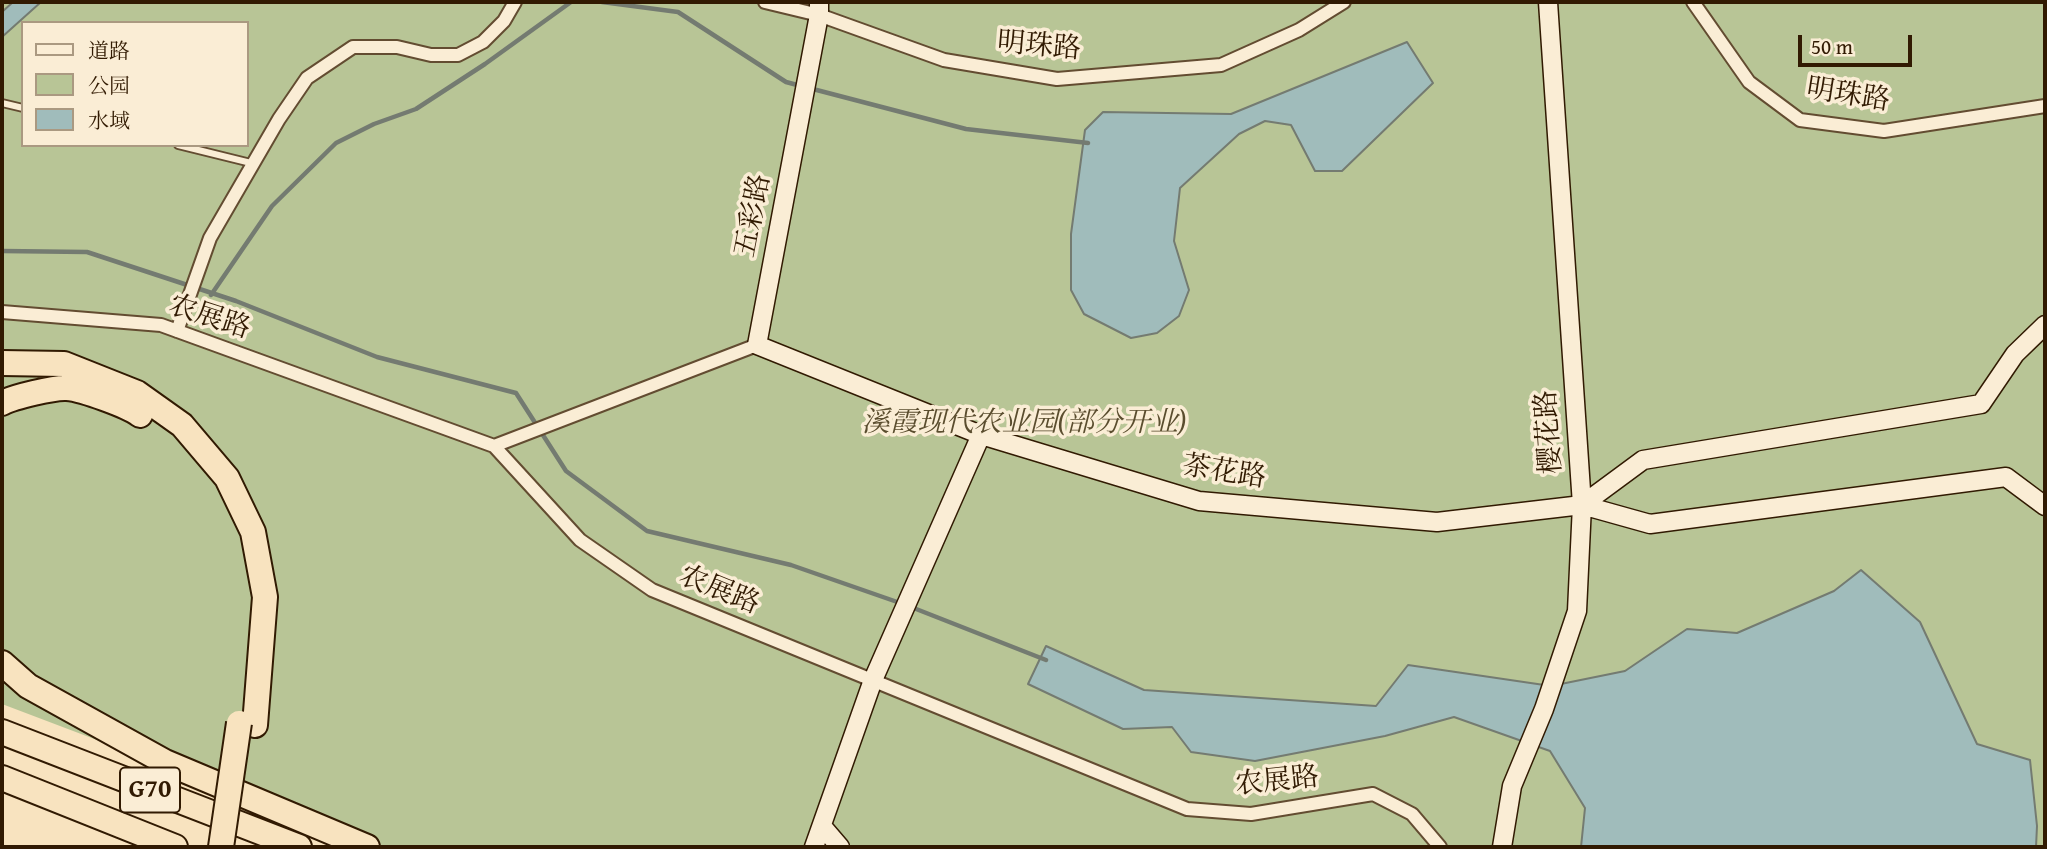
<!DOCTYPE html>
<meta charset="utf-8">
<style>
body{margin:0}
#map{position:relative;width:2047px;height:849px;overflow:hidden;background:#f8e3bf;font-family:"Gentium Book Plus","Noto Serif SC",serif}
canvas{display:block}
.frame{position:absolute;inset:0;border:4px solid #311a02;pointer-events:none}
.legend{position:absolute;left:21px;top:21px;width:228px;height:126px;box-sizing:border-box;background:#faedd5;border:2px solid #aa9981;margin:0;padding:9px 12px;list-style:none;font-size:21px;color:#311a02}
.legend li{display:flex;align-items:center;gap:14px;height:35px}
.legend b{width:35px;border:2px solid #aa9981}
.scale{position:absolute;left:1798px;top:35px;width:114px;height:32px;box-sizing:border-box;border:4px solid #311a02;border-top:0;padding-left:9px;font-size:21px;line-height:24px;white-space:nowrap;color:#311a02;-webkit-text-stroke:5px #faedd5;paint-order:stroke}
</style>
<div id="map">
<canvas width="2047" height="849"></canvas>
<div class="frame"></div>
<ul class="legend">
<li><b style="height:9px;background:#faedd5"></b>道路</li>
<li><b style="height:19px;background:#b8c596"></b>公园</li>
<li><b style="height:19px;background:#a0bcbb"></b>水域</li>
</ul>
<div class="scale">50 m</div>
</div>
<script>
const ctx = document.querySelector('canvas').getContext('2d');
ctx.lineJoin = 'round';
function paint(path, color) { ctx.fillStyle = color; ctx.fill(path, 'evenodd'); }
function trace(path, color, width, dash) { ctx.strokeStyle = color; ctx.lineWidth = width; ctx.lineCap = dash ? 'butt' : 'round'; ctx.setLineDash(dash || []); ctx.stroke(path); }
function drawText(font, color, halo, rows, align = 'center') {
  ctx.font = font + ' "Gentium Book Plus","Noto Serif SC",serif'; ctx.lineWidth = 7; ctx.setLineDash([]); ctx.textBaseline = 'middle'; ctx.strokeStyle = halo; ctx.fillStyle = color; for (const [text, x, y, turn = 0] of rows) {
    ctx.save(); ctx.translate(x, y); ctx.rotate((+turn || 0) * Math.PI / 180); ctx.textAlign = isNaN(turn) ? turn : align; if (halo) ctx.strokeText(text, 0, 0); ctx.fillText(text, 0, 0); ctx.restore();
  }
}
paint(new Path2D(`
 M2 2H2045V847H379L2 704ZM23 23H247V145H23Z`), '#b8c596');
const water = new Path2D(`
 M13 2H41L2 37V12Z
 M1407 42 1433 83 1342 171H1315L1291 125 1265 121 1239 134 1180 188 1174 241 1189 290 1179 316 1157 333 1131 338 1084 314 1071 290V234L1085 130 1103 112 1231 114Z
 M1861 570 1920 622 1977 744 2030 760 2037 826 2036 847H1581L1585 808 1550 751 1454 717 1385 736 1255 761 1191 752 1172 727 1123 729 1028 684 1046 646 1144 690 1376 706 1408 665 1551 686 1625 671 1687 629 1737 633 1834 591Z`);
paint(water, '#a0bcbb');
trace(water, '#747b71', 2);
trace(new Path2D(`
 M602 2 678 12 786 82 801 86
 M809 88 966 129 1088 143
 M2 251 87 252 236 301 377 357 516 393 566 471 647 531 791 565 903 604
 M211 295 272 206 336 143 374 124 416 109 485 64 571 2
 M911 607 1046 660`), '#747b71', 4.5);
const lane = new Path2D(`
 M2 103 23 108
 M178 145 255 164`);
const street = new Path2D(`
 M765 2 819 15 944 60 1057 79 1221 65 1299 30 1344 2
 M1693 2 1749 82 1800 120 1884 131 2045 106
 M2 312 161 325 494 446 580 540 652 590 1187 809 1251 814 1373 794 1412 814 1440 847
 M177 331 210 238 279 119 307 78 353 47H397L431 55H458L483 42 504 21 515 2
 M494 446 757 345`);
const secondary = new Path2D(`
 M819 2V15L757 345 981 435 1199 501 1437 522 1582 505 1650 524 2006 477 2045 506
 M1582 505 1643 460 1981 404 2015 354 2045 325
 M822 826 840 847
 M814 847 873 680 981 435
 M1502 847 1512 786 1544 709 1577 611 1582 505 1548 2`);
const highway = new Path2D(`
 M2 363 64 364 137 393 182 425 227 478 253 532 265 597 255 725
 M2 403C13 397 55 387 67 388 82 389 129 406 140 415
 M2 663 28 686 165 762 367 847
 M2 732 299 847
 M2 778 175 847`);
trace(lane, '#634c31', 10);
trace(street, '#634c31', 16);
trace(secondary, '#311a02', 21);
trace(highway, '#311a02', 28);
trace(lane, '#faedd5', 6);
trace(street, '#faedd5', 12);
trace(secondary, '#faedd5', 18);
trace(highway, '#f8e3bf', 24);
const highwayBridge = new Path2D(`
 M221 847 239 723`);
trace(highwayBridge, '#311a02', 28, []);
trace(highwayBridge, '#f8e3bf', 24);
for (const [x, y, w] of [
 [150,790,60]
]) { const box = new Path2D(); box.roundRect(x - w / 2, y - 22.5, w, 45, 5); ctx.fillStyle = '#faedd5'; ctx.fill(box); trace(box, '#311a02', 2); }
drawText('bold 26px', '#311a02', null, [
 ["G70",150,790]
]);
drawText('28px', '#311a02', '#faedd5', [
 ["明珠路",1039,47,5],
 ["明珠路",1848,96,9],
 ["五彩路",754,216,-79],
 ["农展路",209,318,18],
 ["樱花路",1550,432,-94],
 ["茶花路",1224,473,9],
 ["农展路",719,591,22],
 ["农展路",1277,782,-6]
]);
drawText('italic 28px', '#5a4d2e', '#faedd5', [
 ["溪霞现代农业园(部分开业)",1024,424]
]);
</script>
